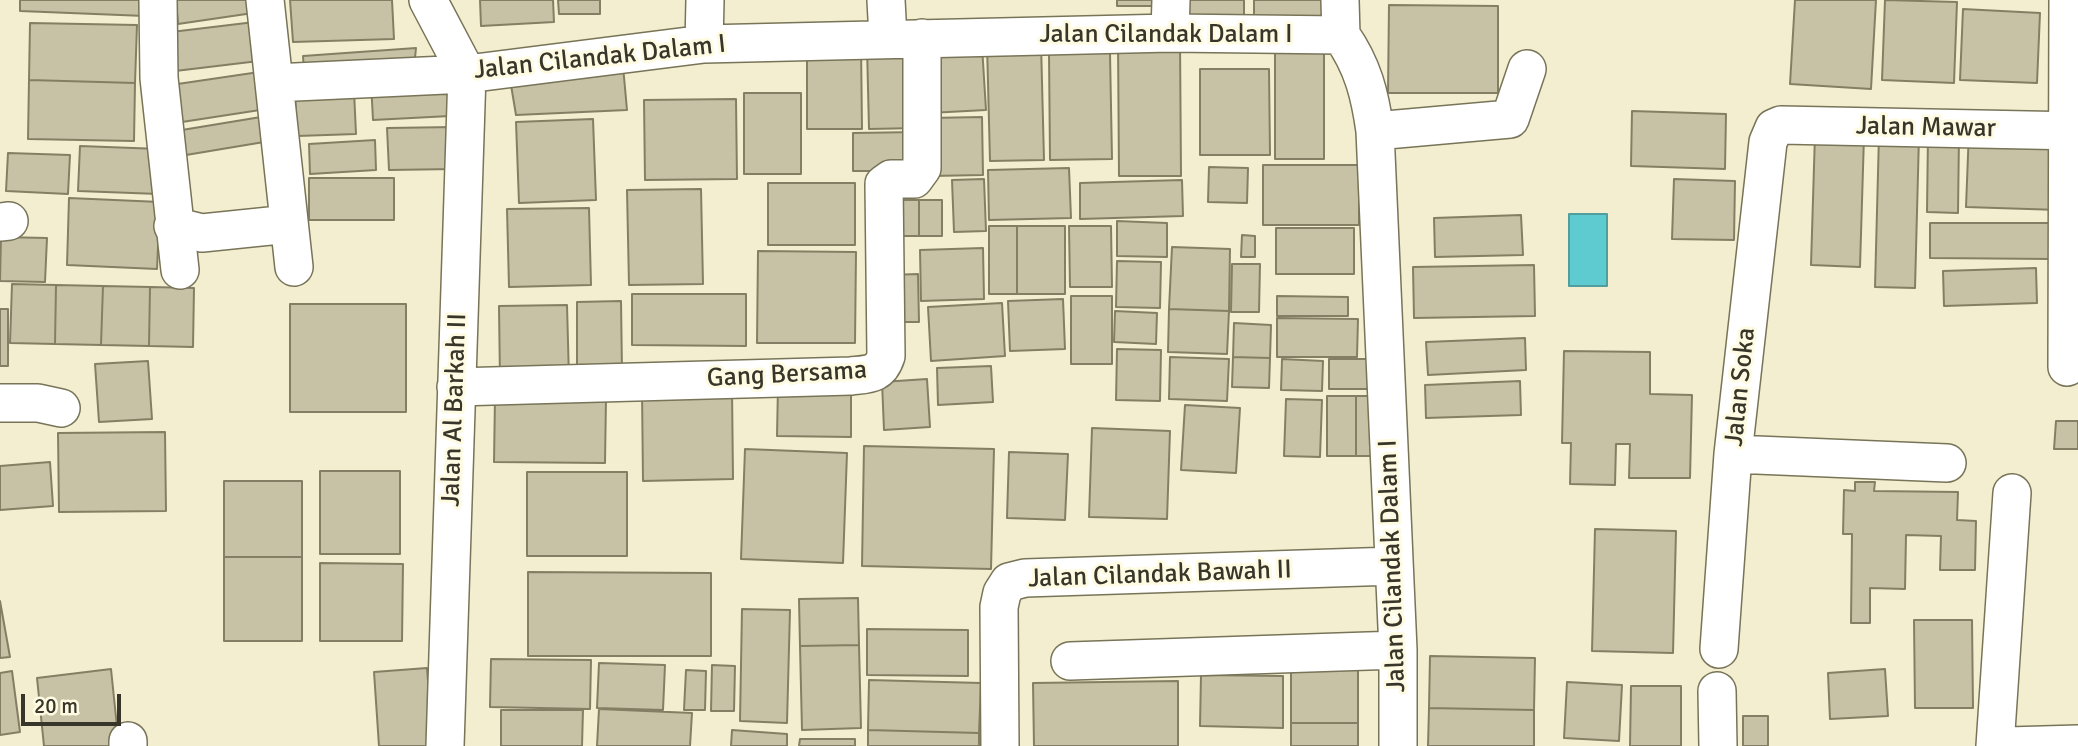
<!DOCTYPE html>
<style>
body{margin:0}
#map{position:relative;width:2078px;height:746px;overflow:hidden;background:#f3eecf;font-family:Signika,sans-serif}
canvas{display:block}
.scale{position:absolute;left:21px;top:694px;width:100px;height:32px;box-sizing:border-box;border:4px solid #38362a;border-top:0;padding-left:9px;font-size:21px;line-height:24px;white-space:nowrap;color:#38362a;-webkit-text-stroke:5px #fffbe2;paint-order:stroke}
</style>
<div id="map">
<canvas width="2078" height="746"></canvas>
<div class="scale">20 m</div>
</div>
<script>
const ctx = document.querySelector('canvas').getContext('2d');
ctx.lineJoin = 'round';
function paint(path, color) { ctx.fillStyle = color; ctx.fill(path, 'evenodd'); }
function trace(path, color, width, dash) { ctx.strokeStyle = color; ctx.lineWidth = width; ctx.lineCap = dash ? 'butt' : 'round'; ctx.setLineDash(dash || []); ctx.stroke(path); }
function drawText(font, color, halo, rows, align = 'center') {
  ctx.font = font + ' Signika,sans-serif'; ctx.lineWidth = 6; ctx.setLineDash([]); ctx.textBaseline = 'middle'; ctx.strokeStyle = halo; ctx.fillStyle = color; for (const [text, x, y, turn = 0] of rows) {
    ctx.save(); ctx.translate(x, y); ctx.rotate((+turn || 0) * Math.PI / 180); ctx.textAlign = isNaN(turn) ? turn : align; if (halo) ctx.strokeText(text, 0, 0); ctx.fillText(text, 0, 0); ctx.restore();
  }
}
const water = new Path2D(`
 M1569 214H1607V286H1569Z`);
paint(water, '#5dcbd0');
trace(water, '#529e9e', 2);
const building = new Path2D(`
 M20 0H146L145 16 20 11Z
 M176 0H252L253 13 178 24Z
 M290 0H392L394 39 293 42Z
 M480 0H553L554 22 481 26Z
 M558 0H600V14H559Z
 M1117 0H1165V6H1117Z
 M1178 0H1244V28L1177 26Z
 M1254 0H1332V26H1254Z
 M1795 0H1876L1871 89 1790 84Z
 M1885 0 1957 2 1954 83 1882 80Z
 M1389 5 1498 6V93H1388Z
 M1963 9 2040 13 2037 83 1960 80Z
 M263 21 267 60 167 72 163 33Z
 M30 23 137 25 135 83 29 80Z
 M1118 40H1180L1181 176H1119Z
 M1275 42H1324V159H1275Z
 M1041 43 1044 160 990 161 987 44Z
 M807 44H861L862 129H807Z
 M916 46 918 128 869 129 867 47Z
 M982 46 986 110 929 113 926 49Z
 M416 48 414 68 304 73 303 56Z
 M1049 53H1110L1112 159 1050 160Z
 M623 66 627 110 516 115 510 79Z
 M1200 69H1269L1270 155H1200Z
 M266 71 273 108 169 124 164 86Z
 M448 78 450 116 373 120 371 82Z
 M29 80 135 83 134 141 28 139Z
 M354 91 356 134 297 136 295 93Z
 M744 93H801V174H744Z
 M736 99 737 179 645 180 644 100Z
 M1632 111 1726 114 1725 169 1631 166Z
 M273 115 276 140 186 155 182 130Z
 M982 117 983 175 931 176 929 118Z
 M593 119 596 200 519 203 516 122Z
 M455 127V169L389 170 387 128Z
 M1969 130 2062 134 2059 210 1966 207Z
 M919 132 920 171H853V133Z
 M1815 134 1864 136 1860 267 1811 265Z
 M1879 135 1919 136 1915 288 1875 287Z
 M1928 135H1959L1958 213 1927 212Z
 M375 140 376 170 310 174 309 144Z
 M80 146 160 149 159 194 78 191Z
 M8 153 70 155 68 194 6 191Z
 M1263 165H1359V225H1263Z
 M1209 167 1248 168 1247 203 1208 202Z
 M1069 168 1071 218 989 220 988 170Z
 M309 178H394V220H309Z
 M984 179 986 231 954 232 952 180Z
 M1674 179 1735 181 1734 240 1672 239Z
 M1182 180 1183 216 1080 219V183Z
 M768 183H855V245H768Z
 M701 189 703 284 629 285 627 190Z
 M69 198 160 202 157 269 67 265Z
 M893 200H919V236H894Z
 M919 200H942V236H919Z
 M589 208 591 285 509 287 507 209Z
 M1521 215 1523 255 1435 257 1434 218Z
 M1117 221 1167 223V257L1117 256Z
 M1930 223H2052V259L1930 258Z
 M989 226H1017V294H989Z
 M1017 226H1065V294H1017Z
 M1069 226H1111L1112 287H1070Z
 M1276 228H1354V274H1276Z
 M1242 235 1255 236V257H1241Z
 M1 237 47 238 45 282 0 281Z
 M1172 247 1230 249 1229 311 1169 309Z
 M983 248 984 299 921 301 920 250Z
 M758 251 856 252 855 343H757Z
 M1117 261 1161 262 1160 308 1116 307Z
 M1232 264H1260L1259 312H1231Z
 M1534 265 1535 316 1414 318 1413 267Z
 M2036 268 2037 303 1944 306 1943 271Z
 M918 274 919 322H892L890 275Z
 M12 284 56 285 55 344 10 343Z
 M56 285 103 286 101 345 55 344Z
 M103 286 150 287 149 346 101 345Z
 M150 287 194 288 193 347 149 346Z
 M632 294H746V346L632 345Z
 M1071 296H1112V364H1071Z
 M1277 296 1348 297V316H1277Z
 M1063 299 1065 349 1010 351 1008 301Z
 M621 301 622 371 577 372V302Z
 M1002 303 1005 356 931 361 928 307Z
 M290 304H406V412H290Z
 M567 305 569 379 500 381 499 306Z
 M0 309H8V366H0Z
 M1169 309 1229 311 1227 354 1168 352Z
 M1115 311 1157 313 1156 344 1114 342Z
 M1277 318 1358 319 1357 357H1277Z
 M1234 323 1271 325 1270 358 1233 357Z
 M1525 338 1526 370 1428 375 1426 342Z
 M1117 349 1161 350 1160 401 1116 400Z
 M1564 351 1650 352V394L1692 395 1690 478H1629L1630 444H1616L1615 485 1570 484 1571 443H1562Z
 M1170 357 1229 359 1227 401 1169 399Z
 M1233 357 1270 358 1269 388 1232 387Z
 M1282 359 1323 361 1322 391 1281 390Z
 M1329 359H1374V389H1329Z
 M148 361 152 419 99 422 95 364Z
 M991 366 993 402 938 405 937 368Z
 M927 379 930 427 884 430 882 382Z
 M1520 381 1521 415 1426 418 1425 385Z
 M778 386 851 387V437L777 436Z
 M732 389 733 479 643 481 642 391Z
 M1327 396H1356V456H1327Z
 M1356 396H1381V456H1356Z
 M495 397 606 398 605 463 494 462Z
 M1286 399 1322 400 1320 457 1284 456Z
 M1185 405 1240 408 1236 473 1181 470Z
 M2056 421H2078V449H2054Z
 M1092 428 1170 431 1167 519 1089 517Z
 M165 432 166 511 59 512 58 433Z
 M864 446 994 449 991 569 862 566Z
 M745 449 847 453 843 563 741 559Z
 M1009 452 1068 454 1065 520 1007 518Z
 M50 462 53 506 0 510V466Z
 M320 471H400V554H320Z
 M527 472H627V556H527Z
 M224 481H302V557H224Z
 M1855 482H1875L1874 491 1958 492 1957 520 1976 521 1975 570H1940L1941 536 1906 535 1905 589 1870 588V623H1851L1852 534H1843L1844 490 1855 491Z
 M1595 529 1676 531 1673 653 1592 651Z
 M224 557H302V641H224Z
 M320 563 403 564 402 641H320Z
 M528 572 711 573V656H528Z
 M858 598 859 645 800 646 799 599Z
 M0 601 10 657 0 658Z
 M742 609 790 610 787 723 740 721Z
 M1914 620H1972L1973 708H1915Z
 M867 629 968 630V676L867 675Z
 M859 645 861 728 802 730 800 646Z
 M1430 656 1535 658 1534 710 1429 708Z
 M491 659 591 660 590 709 490 707Z
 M599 663 665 665 663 710 597 708Z
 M712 665 735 666 734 711H711Z
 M427 668 433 746H379L374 672Z
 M111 669 119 746H44L37 678Z
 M1291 669H1358V723H1291Z
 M1885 669 1888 716 1830 719 1828 673Z
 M686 670 706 671 705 710H684Z
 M12 671 20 732 0 735V673Z
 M1201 675 1283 676V728L1200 726Z
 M869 680 981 683 979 733 868 730Z
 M1178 681V746H1034L1033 683Z
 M1567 682 1622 685 1619 741 1564 738Z
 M1631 686H1681V746H1630Z
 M1429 708 1534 710V746H1428Z
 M599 709 692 713 690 746H597Z
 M501 710H583L582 746H501Z
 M1743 716H1768V746H1743Z
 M1291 723H1358V746H1291Z
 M732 730 787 734V746H731Z
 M868 730 979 733V746H868Z
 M800 739H855V746H799Z`);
paint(building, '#c7c2a5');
trace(building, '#847f64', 2);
const minor = new Path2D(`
 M158 0 159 78 180 270
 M265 0 294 267
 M428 0 467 74 445 746
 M886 0 888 38
 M1340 0 1341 35
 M1170 33 1171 0
 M704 44 705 0
 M274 83 467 74 704 44 1170 33 1341 35C1363 66 1370 95 1375 131L1398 650V746
 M1375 131 1510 119 1527 69
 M0 222 9 221
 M173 226 202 233 270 226
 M2067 367 2068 0
 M456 387 851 376C869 374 880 375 886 356L884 184 891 179H914L922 168V38
 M0 403H38L61 408
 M1733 454 1947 463
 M1719 649 1733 454 1768 142 1774 128 1781 125 2078 131
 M1070 661 1398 650
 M1717 691 1718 746
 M128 741V746
 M1000 746 999 607 1002 593 1009 582 1025 578 1394 566
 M1995 746 2012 493
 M2008 746 2078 744`);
trace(minor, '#787458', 40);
trace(minor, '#fff', 37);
drawText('26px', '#38362a', '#fffbe2', [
 ["Jalan Cilandak Dalam I",1166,35],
 ["Jalan Cilandak Dalam I",600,58,-6],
 ["Jalan Mawar",1926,128,1],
 ["Gang Bersama",787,375,-3],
 ["Jalan Soka",1741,387,-84],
 ["Jalan Al Barkah II",455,410,-88],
 ["Jalan Cilandak Dalam I",1393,566,-92],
 ["Jalan Cilandak Bawah II",1160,575,-2]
]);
</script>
